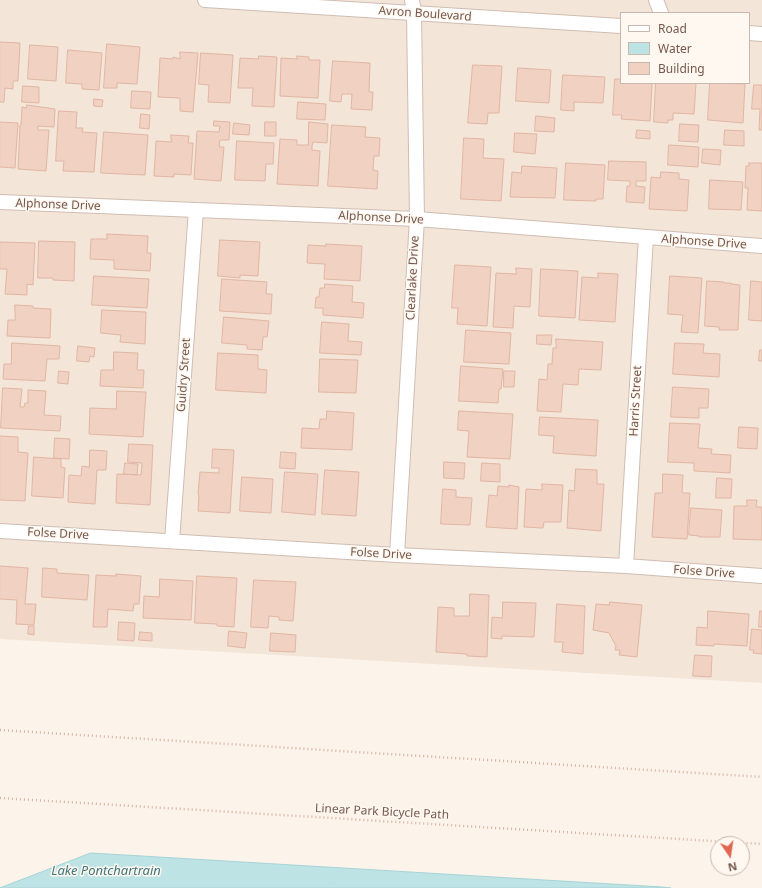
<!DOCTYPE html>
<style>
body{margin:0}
#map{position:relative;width:762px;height:888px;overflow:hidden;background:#fcf3ea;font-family:"Noto Sans",sans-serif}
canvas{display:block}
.legend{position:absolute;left:620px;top:12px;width:130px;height:72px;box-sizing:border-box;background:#fef8f0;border:1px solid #c8b8af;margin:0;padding:5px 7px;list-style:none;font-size:12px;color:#76584e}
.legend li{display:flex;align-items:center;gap:8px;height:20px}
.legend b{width:20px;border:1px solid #c8b8af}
.north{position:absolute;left:710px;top:836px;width:40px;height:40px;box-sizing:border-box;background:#fef8f0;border:1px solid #c8b8af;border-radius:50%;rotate:167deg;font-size:11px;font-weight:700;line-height:16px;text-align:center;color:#76584e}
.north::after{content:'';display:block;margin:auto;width:14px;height:18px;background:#e06754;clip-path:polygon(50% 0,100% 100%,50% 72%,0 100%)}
</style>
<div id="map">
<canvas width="762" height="888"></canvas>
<ul class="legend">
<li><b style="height:5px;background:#fff"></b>Road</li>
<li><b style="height:11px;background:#bee3e5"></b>Water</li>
<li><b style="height:11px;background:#f0d1c2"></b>Building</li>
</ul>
<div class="north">N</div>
</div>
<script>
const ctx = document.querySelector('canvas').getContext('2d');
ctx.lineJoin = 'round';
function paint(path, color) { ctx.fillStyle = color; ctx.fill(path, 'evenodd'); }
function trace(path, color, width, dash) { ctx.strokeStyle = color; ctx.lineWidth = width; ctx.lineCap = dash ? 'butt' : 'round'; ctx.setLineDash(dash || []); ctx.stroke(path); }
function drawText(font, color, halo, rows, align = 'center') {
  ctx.font = font + ' "Noto Sans",sans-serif'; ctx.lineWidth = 3; ctx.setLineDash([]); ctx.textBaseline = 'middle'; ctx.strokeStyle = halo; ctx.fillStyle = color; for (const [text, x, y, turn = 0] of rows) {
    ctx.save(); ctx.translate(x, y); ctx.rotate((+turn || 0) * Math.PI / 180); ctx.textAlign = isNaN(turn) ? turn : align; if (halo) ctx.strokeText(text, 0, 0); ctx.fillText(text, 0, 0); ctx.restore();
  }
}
paint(new Path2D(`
 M0 0H762V683L0 639ZM621 13H749V83H621Z`), '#f3e5d8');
const water = new Path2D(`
 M91 853 662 887 671 888H0Z`);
paint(water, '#bee3e5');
trace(water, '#a5d3d7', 1);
const building = new Path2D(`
 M0 42 20 43 18 81H13V89L5 88 4 102H0Z
 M107 44 140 47 137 84 117 83V88H104Z
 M30 45 58 47 56 81 28 79Z
 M68 50 102 53 99 90 82 89V84L66 83Z
 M180 52 198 53 193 112 180 111V98L158 97 160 58 173 59V57L180 59Z
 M201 53 233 55 230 103 208 102 209 85 199 84Z
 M259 56 277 57 274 107 252 106 253 88H238L240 58 258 59Z
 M297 56 309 57V60H320L318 98 280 96 281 58 297 59Z
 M333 61 370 63 369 92H373L372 110 351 109 352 94H342L341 102 330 101Z
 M473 65 502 66 499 113H488L487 124 468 123Z
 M518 68 551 70 549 103 516 101Z
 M563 75 605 77 603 103 574 102V111L561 110Z
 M615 79H621V83H652L650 121 621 119 622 115H613Z
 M656 83H696L694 114 673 113V120H668V123L654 122Z
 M710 83 745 84 743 123 708 120Z
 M754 85H762V130H759L760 109H752Z
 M23 86 39 87V103L22 102Z
 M132 91 151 92 150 109 131 108Z
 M94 99 103 100 102 107 94 106Z
 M298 102 326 104 325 120 297 119Z
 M27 105 55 109 54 127 38 126V130H49L46 171 18 169 20 125H21L22 107 26 108Z
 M59 111 77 112 76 128H83L82 132 97 133 94 172 63 171 64 161H56Z
 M141 114 150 115 149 129 140 128Z
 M536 116 555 118 554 132 535 131Z
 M214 121 230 122 229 140H220L219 147H224L221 181 194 179 197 131 219 132 220 126H214Z
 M0 122 18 123 15 168 0 167Z
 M265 122H276V136H265Z
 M309 122 328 124 327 143 313 142 312 146V150L320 151 318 186 277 184 280 139 297 140V145H308Z
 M234 123 250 125 249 135 233 134Z
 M680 124 699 125 698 142 679 141Z
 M332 125 366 127 365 137 380 138 379 156H374L373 170 378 171 377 189 328 186Z
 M637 130 650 131V139L636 138Z
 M725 130 744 131V146L724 145Z
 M104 132 148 135 145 175 101 173Z
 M515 133 537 134 535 154 514 152Z
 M171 135 189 136 188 143H193L191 175 174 174V177L154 176 156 141 171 142Z
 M464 138 484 139 483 158 504 159 501 201 461 199Z
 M237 141 274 143 273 164H266L265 181 235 180Z
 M669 145 699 147 698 167 668 165Z
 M703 149 721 150 720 165 702 163Z
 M609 161 646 162V181H636V186L645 187 644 203 626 202 627 186H630V181L608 180Z
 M566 163 605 165 603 199H596V201L564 200Z
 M749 163H762V211L747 210 748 188H745L746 166H749Z
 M522 166 557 168 555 198 510 197 512 172 521 173Z
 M661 172 679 173V179L689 180 687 211 649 209 651 177 660 178Z
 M710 180 743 182 741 210 709 209Z
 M107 234 148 236 147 253H151L150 271 114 269V260L90 259 91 239H107Z
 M220 240 260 242 258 276 240 275V278L218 276Z
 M39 241 75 242 74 281 53 280V278H38Z
 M0 242 35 243 33 285 27 284V295L5 294 7 269H0Z
 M326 244 362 246 360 281 324 279 325 264 307 263 308 245 326 246Z
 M455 265 491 267 487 326 457 324 458 308H452Z
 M516 268 532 269 530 307 514 306 513 328 493 327 496 273 516 274Z
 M541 269 578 271 575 318 539 316Z
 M598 273 618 274 615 322 579 320 582 277 598 278Z
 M94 276 149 279 147 308 92 305Z
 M670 276 702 278 698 333 681 332 683 315 668 314Z
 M222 279 267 282 266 294H272L271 314 220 311Z
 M707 281 724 282V283H731V284L740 285 738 330H719V327L705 326Z
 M751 281 762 282V321L749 320Z
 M325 284 353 286 352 302 364 303 363 318 323 315V308H315L316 297H319L320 288H324Z
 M15 305 33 306V308L51 309 50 338 7 336 8 320H15Z
 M102 310 146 312 145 344 120 342 121 335 101 333Z
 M224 317 269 321 267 337H263L262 350 247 349V345L222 343Z
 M322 322 349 324 348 341 362 342 361 355 320 353Z
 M466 330 511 333 509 364 464 362Z
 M537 335H552L551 345 537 344Z
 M556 339 603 342 601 370 579 369 578 385 563 384 561 412 537 411 539 379 547 380 548 364H552L553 348H556Z
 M12 343 60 346 59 359H47L45 381 3 379 4 364H11Z
 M675 343 704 344 703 353 720 354 719 377 673 374Z
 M78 346 95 348 94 357 90 356 89 362 77 361Z
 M760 350H762V361H759Z
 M114 352 138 353 137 370H144L143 388 100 386 101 370H113Z
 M218 353 258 355V369L267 370 266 393 216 390Z
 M320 359 358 360 356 393 319 392Z
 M461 366 503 369 501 389H499L498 403 459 401Z
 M59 371 69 372 68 384 58 383Z
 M504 371H515L514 387H504Z
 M673 387 709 389 708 408H699V418L671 417Z
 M3 388 22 389 20 407H24L25 403H28V390L46 391 44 415 61 416 60 431 1 428Z
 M117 391 146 392 143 437 89 434 90 408 116 409Z
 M327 411 354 413 352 450 301 448 302 428 319 429 320 419H326Z
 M459 411 513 414 510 459 467 457 469 431 458 430Z
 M540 417 598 420 596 456 553 453 554 436 539 435Z
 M670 423 700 424 698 448 712 449 711 454 731 455 730 473 694 471V463L668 462Z
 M739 427 758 428 757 449 738 448Z
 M0 436 18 437V452L28 453 25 501 0 500Z
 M55 438 70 439 69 459 54 458Z
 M129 444 153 445 150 505 116 503 117 474 141 475 142 463 128 462Z
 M213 449 234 450 230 513 198 511 199 495 198 494 200 472 219 473V468H212Z
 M90 450 107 451 106 470H97L95 504 68 502 69 475 81 476 82 466 89 467Z
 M281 452 296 453 295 469 280 468Z
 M34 457 61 459V467L65 468 63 498 32 496Z
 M444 462 465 463 464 479 444 478Z
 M125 463 138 464 137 475 124 474Z
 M482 463 500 464V482L481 481Z
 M576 469 597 470V484H604L601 531 567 528 569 490 574 491Z
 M325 470 359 472 356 516 322 514Z
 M285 472 318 474 315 515 282 512Z
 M663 474 683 475 682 493H690L687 539 652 537 655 493H662Z
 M242 477 273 479 271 513 240 511Z
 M717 478 732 479 731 498H716Z
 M542 484 563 485 561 522H544L543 528 524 527 526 489 542 490Z
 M509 485 519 487 517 529 486 527 489 495 497 496 498 486 509 487Z
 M443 489 456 490V497L472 498 470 525 441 524Z
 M747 500H757L756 507H762V540L733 539 734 506H747Z
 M691 508 722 510 720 537H699V536L689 535Z
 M0 566 28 568 25 604H36L34 625 16 624 17 600 0 599Z
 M43 568 57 569V573L89 575 87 600 42 597Z
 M116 574 141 576 139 604H134L133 611 108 609 107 627H93L96 575 116 576Z
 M197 576 237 578 234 627 217 626V624L195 623Z
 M160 579 193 581 191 620 143 618 144 596 159 597Z
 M254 580 296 582 293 621 279 620V617L269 616 268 628 251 627Z
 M470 594 489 595 487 657 467 656V654L436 652 438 607 454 608V616H469Z
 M503 602 536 603 534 637 502 636V639L491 638 492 617 502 618Z
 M610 602 642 605 637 657 619 655 620 650H615L616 646 609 633 593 630 596 604 609 605Z
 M557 604 585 606 583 654 562 652 563 642H555Z
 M708 611 749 614 747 646 714 644V646L696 645 697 627 707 628Z
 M760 611H762V627H759Z
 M119 622 135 623 134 641 118 640Z
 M29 626H34V635L28 634Z
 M752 629 762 630V654L753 653 754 650H750Z
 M229 631 247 633 245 648 228 646Z
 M140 632 152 633V641L139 640Z
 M271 633 296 635 295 652 270 651Z
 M695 655 712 656 711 677 693 676Z`);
paint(building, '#f0d1c2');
trace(building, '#e2b6a3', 1);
const minor = new Path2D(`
 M205 0 621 26
 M656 0 661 13
 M749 33 762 34
 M0 202 417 219 762 246
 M0 531 397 555 626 566 762 576
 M172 541 196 210
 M397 555 417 219 414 13 412 0
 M626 566 646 237`);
trace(minor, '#d0bdb2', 16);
trace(new Path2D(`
 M0 730 762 777
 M0 798 762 844`), '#d6b4a5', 2.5, [1, 3]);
trace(minor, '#fff', 14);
drawText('12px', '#76584e', '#fef8f0', [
 ["Avron Boulevard",425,14,4],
 ["Alphonse Drive",58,205,2],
 ["Alphonse Drive",381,218,3],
 ["Alphonse Drive",704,242,4],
 ["Clearlake Drive",413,278,-87],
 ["Guidry Street",184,375,-86],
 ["Harris Street",636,401,-87],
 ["Folse Drive",58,534,3],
 ["Folse Drive",381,554,3],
 ["Folse Drive",704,572,4],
 ["Linear Park Bicycle Path",382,812,3]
]);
drawText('italic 13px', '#41767a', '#fef8f0', [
 ["Lake Pontchartrain",106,871]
]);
</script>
